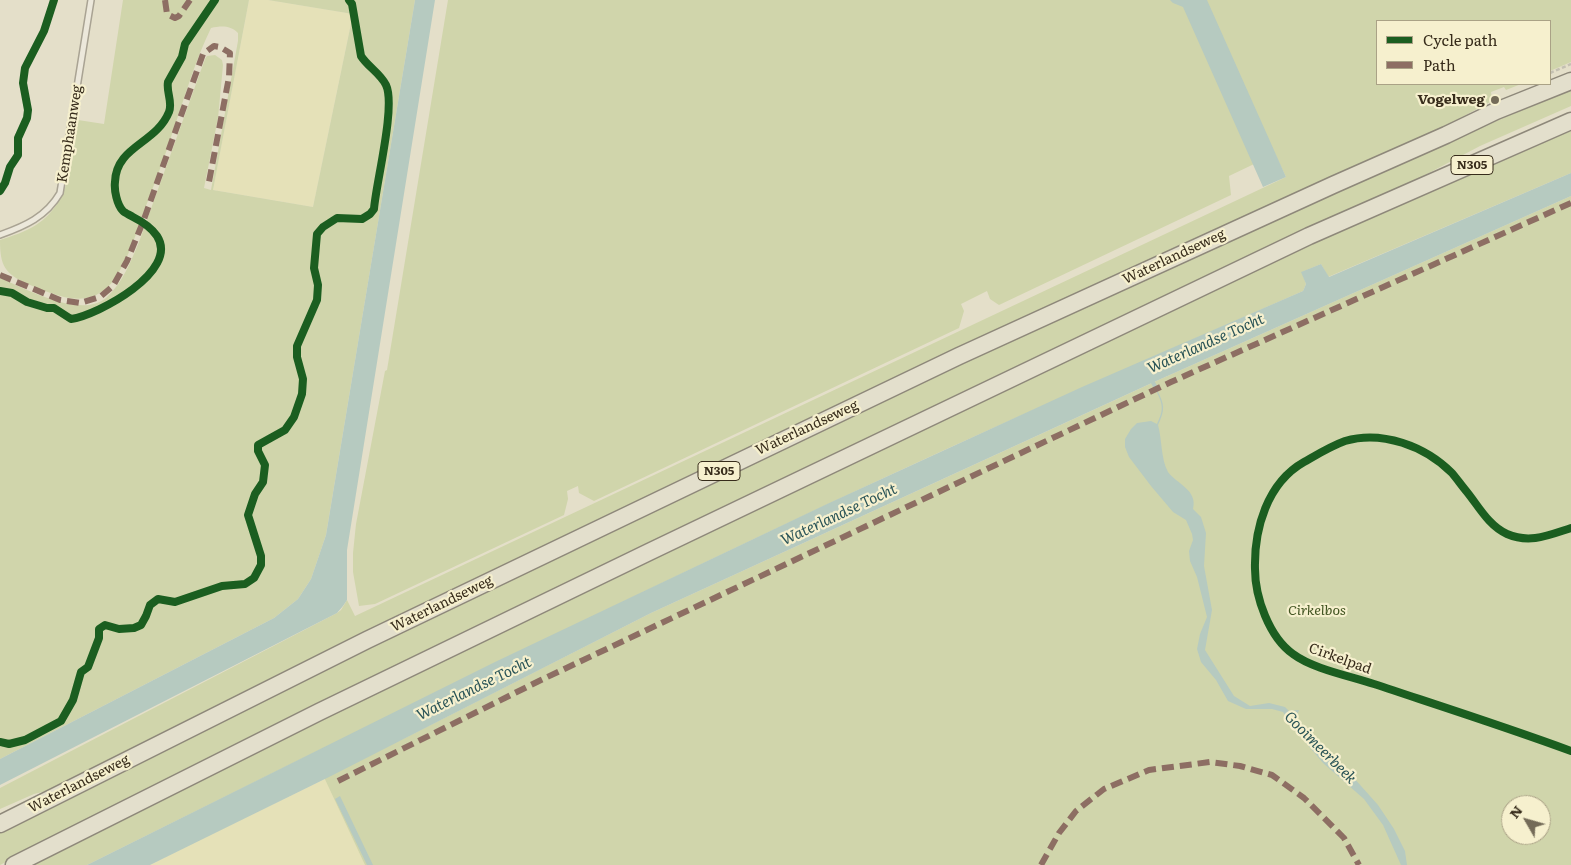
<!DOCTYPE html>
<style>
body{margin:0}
#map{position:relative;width:1571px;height:865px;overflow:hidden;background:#e4dfc9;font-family:Literata,serif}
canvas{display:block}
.legend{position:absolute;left:1376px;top:20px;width:175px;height:65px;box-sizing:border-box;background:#f6f0ce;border:1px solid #aaa286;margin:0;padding:6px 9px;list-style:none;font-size:15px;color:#372c1b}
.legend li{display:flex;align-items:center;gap:10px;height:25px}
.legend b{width:25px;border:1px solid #aaa286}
.north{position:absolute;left:1501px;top:795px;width:50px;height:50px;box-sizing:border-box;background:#f6f0ce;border:1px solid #aaa286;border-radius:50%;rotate:308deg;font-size:14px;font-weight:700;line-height:20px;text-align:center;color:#372c1b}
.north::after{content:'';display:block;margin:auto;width:18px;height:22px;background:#746b58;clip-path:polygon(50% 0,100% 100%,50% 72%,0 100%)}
</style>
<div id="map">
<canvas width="1571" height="865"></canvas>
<ul class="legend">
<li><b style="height:6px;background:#1b5e20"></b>Cycle path</li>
<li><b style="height:6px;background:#8d6e63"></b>Path</li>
</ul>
<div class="north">N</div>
</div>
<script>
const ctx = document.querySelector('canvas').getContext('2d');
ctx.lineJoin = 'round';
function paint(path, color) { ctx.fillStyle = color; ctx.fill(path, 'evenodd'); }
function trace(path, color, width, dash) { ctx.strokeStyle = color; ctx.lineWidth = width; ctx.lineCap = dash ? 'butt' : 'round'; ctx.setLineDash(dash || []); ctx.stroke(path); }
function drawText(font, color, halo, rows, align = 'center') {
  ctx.font = font + ' Literata,serif'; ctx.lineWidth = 4.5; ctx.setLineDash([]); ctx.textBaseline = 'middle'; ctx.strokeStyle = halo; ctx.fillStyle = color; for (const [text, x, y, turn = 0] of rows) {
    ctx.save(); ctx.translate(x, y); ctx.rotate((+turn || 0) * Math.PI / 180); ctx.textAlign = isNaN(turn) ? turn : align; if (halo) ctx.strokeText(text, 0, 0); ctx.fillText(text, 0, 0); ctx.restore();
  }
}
paint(new Path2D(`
 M249 0H268L353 14 313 207 213 190Z
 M331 776 367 865H150L197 841Z`), '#e5e1b8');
paint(new Path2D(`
 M123 0H249L213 190 313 207 353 14 268 0H415L326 535 311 579 298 599 274 618 0 759V278C26 289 81 319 106 298 122 284 131 261 139 242L205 59 207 56 215 55 222 60 223 65 218 118 204 188 211 190 238 41V33C230 25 221 26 211 28 195 61 185 96 173 131 165 157 155 182 146 206 137 231 129 258 114 280 110 286 101 293 94 296 72 304 47 292 28 284 5 274 0 266 0 240 12 236 25 232 36 225 72 202 72 158 78 120L104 124Z
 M448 0H1571V62L1550 71V21H1377V84H1521L1506 90 1504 87 1491 92 1492 101 1417 141 55 789 34 794 0 809V788L337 613 341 610 347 600 355 616 1286 177 1275 154 1229 176 1231 195 999 305 990 299 987 291 961 304 964 311 959 328 594 501 579 493 578 486 567 491 568 499 564 515 375 604 359 606 353 572V553L356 524 385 371 387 370Z
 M1571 89V106L1480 146 1408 184 152 788 0 865V831C283 687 568 549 855 414 1092 302 1330 191 1571 89Z
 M1571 131V173L1328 277 1321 264 1302 272 1306 284 1303 291C1144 361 985 430 828 504 580 621 333 743 87 865H29L322 718 1301 247 1488 163Z
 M1571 196V865H365L323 775 407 737 651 613 1152 383 1155 389 1154 382ZM1511 805H1541V835H1511Z`), '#d0d5ab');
paint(new Path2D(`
 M415 0H435L347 550V600L343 606 337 613 0 785V759L274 618 298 599 311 579 326 535Z
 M1170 0H1207L1286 177 1263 187 1183 7 1173 3Z
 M1571 173V196L1154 382 651 613 331 776 150 865H87L495 662 827 504 1082 387 1303 291 1306 284 1301 272 1321 264 1329 277Z
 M1156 390H1157C1165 405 1165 410 1158 425 1162 439 1161 460 1168 472 1177 484 1198 490 1193 509L1201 517 1206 533 1204 566 1212 610 1205 650 1234 696 1250 706 1269 703 1285 707 1289 711 1299 710 1295 721 1339 769 1353 777 1378 805 1394 829 1405 851 1407 865H1401L1383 825 1364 799 1323 763 1290 724 1283 712 1272 709H1246L1228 701 1216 680 1201 662 1197 649 1200 634 1207 617 1197 577 1190 561 1189 551 1193 540 1192 534 1186 520 1173 512 1151 486 1129 457 1125 447V439L1131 429 1137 423 1151 421 1157 424C1164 409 1163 405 1156 390Z
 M340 796 373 865H367L335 799Z`), '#b6cac0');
trace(new Path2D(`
 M1151 379 1156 388`), '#b6cac0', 4);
const lane = new Path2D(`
 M0 235C25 226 46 217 60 193L91 0`);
const primary = new Path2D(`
 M0 824 367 640 959 356 1333 185 1446 135 1496 111 1571 81
 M14 865 319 712 649 552 1309 236 1571 121`);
trace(lane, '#a9a393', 8);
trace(primary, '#8e887a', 19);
trace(new Path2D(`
 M1550 73 1571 64`), '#c4c0b2', 2.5, [4, 2.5]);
trace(lane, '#ece8db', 5);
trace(primary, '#e3dfcc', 16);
trace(new Path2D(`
 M165 0 167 14 175 18 179 16 190 0
 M0 275 60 300 80 303 100 297 113 286 127 261 143 222 203 54 214 46 220 47 230 53 229 77 208 187
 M338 781 541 680 1171 382 1571 203
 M1041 865 1059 833 1076 811 1104 789 1149 770 1210 762 1240 766 1272 775 1304 798 1344 838 1359 865`), '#8d6e63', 6, [12, 6]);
trace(new Path2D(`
 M0 191 5 183 10 167 18 155V138L27 118 28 110 23 83 25 68 44 31 54 0
 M0 291 12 293 27 302 47 308H54L71 319C98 315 180 271 157 236 151 227 141 221 133 217 130 215 125 213 123 211 117 205 114 190 115 182 116 146 156 144 169 112 173 102 166 92 168 82L182 57 185 44 215 0
 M1571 528C1549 535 1530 544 1507 534 1489 526 1479 507 1467 492 1462 486 1457 479 1452 473 1425 446 1382 430 1345 441 1331 446 1318 454 1304 462 1267 483 1254 529 1255 569 1255 597 1269 637 1293 654 1313 669 1350 676 1374 684 1440 706 1506 727 1571 751
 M0 742 9 744 25 740 61 721 73 700 81 672 88 667 99 638V629L105 625 119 629 134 628 141 625 146 616 150 605 158 599 175 602 222 586 245 584 254 578 261 565V556L248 515 255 494 263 482 265 465 258 451V445L285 430 294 417 302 394 303 379 297 357V346L317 300 318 285 314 268 317 234 323 227 337 218 362 219 370 214 374 209C376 183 396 106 386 85 380 73 368 67 361 56L352 4 349 0`), '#1b5e20', 8);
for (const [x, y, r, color] of [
 [1495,100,5,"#746b58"]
]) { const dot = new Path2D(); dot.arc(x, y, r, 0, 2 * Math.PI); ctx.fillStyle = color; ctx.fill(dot); trace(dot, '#f6f0ce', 2); }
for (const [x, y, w] of [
 [1472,165,42],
 [719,471,42]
]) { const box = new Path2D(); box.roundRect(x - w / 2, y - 9.5, w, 19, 4); ctx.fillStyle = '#f6f0ce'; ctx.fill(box); trace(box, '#372c1b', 1); }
drawText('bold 12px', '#372c1b', null, [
 ["N305",1472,165],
 ["N305",719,471]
]);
drawText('bold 14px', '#372c1b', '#f6f0ce', [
 ["Vogelweg",1485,100]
], 'right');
drawText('14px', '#372c1b', '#f6f0ce', [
 ["Kemphaanweg",70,134,-81],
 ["Waterlandseweg",1174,257,-25],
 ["Waterlandseweg",807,428,-25],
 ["Waterlandseweg",442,604,-26],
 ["Cirkelpad",1340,659,20],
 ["Waterlandseweg",79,784,-27]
]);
drawText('italic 14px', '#415421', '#f6f0ce', [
 ["Cirkelbos",1317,611]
]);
drawText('italic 15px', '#2a5457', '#f6f0ce', [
 ["Waterlandse Tocht",1206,344,-24],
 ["Waterlandse Tocht",839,515,-25],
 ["Waterlandse Tocht",474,689,-26],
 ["Gooimeerbeek",1320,748,45]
]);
</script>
